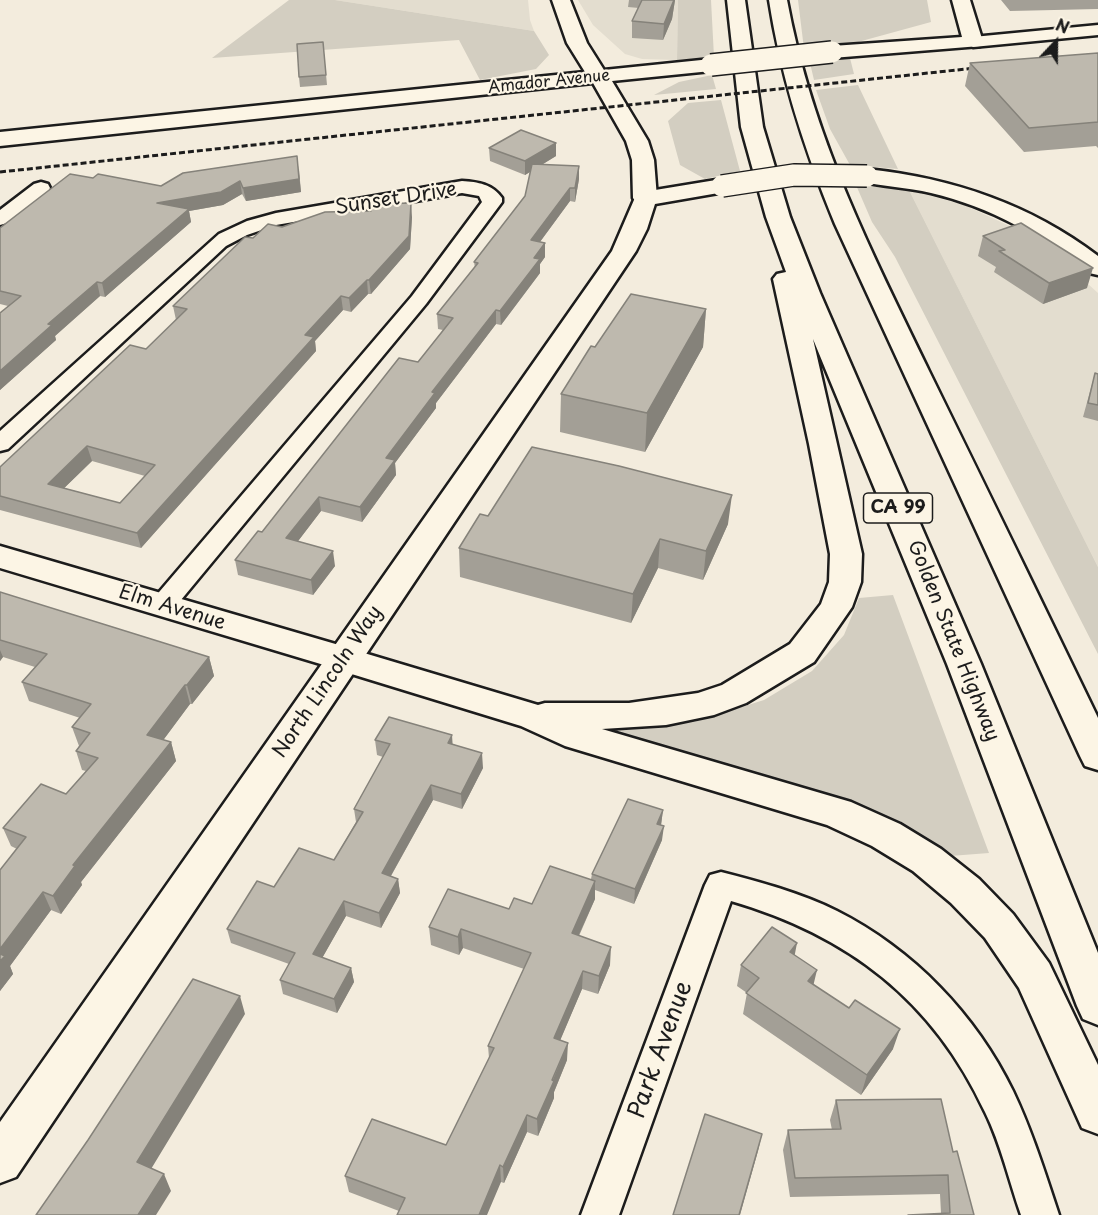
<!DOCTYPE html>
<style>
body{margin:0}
#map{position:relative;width:1098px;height:1215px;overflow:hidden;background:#f3ecdd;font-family:"Playpen Sans",sans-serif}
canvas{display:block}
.north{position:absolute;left:1026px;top:12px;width:60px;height:60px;-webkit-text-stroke:4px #fcf5e5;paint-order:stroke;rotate:22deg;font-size:16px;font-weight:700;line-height:24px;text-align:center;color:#1c1c1c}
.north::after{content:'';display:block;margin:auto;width:21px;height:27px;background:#1c1c1c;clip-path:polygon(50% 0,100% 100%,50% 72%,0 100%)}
</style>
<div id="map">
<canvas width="1098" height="1215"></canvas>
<div class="north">N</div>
</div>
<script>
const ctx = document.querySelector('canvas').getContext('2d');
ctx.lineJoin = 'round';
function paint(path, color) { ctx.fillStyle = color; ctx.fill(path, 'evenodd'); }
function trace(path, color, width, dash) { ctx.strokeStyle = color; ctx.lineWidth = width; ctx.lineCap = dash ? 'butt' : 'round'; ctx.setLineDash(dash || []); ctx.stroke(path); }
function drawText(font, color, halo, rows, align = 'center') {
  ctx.font = font + ' "Playpen Sans",sans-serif'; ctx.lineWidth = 4.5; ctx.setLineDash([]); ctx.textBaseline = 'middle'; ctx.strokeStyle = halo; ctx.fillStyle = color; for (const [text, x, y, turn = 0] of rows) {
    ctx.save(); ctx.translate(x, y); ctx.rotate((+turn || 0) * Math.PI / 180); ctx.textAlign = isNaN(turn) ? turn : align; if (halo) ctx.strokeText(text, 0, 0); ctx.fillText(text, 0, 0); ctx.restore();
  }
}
paint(new Path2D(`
 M335 0H528L530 20 534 31Z
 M578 0H678L677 60 642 59 625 54 593 25Z
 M909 190 964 205 1014 228 1056 255 1098 293V567Z`), '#e3ddcf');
paint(new Path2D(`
 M289 0H335L534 31 549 55 536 69 480 80 459 40 212 58Z
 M678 0H711L714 57 677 60Z
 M798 0H927L931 22 847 45 804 49Z
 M850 58 854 74 814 80 810 63Z
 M712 75 716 89 654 95 679 82Z
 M858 85 898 169 850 165 830 129 816 90Z
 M721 100 740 171 705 179 680 165 668 121 688 103Z
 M856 185 909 190 1098 567V654L895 257 872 222Z
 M893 595 989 853 950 856 909 830 847 802 603 728 694 722 764 700 812 671 844 635 859 598Z`), '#d3cec1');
const minor = new Path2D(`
 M1098 25V35L973 47 965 42 973 37Z
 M462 181C478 182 492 184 502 198V202L426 304 171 612 161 614 151 612 148 605 412 296 482 202 479 196 462 193 276 225 247 235 226 246 8 449 0 451V431L219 234 247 221 276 213Z
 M41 182 48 184 50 188 48 192 7 223 0 225V210L34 184Z
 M721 872C760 882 801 893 837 911 914 950 976 1015 1013 1091 1032 1131 1045 1173 1059 1215H1021C1009 1181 1001 1144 985 1112 933 1000 848 935 731 901L619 1215H581L705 885 710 875Z`);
const tertiary = new Path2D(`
 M552 0H570L587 43 604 70 711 59 718 61 721 65 718 69 711 71 612 81 648 141 654 160 657 198 653 203 645 205 637 203 633 198 632 160 626 141 593 83 0 146V132L585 72 567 43Z
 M952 0H970L983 42 980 46 832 58 825 56 822 52 825 48 832 46 962 37Z
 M0 546 356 650 361 659 356 668 344 671 0 568Z`);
const secondary = new Path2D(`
 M867 169C952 178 1030 204 1098 256V275L1089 273C1041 236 991 207 931 193 907 187 883 187 859 181L856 176 859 171Z
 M722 179 730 181 734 186 730 191 655 204 647 229 636 251 16 1177 0 1183V1122L612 251 637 193Z`);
const motorway = new Path2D(`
 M727 0H745L763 127 790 217 820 293 981 664 1098 953V1025L1083 1019 1077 1006 947 664 813 339 862 554 861 582 852 607 814 662 746 703 714 715 666 725 602 729 851 802 900 824 941 849 979 879 1013 914 1049 963 1098 1065V1134L1082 1128 1019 988 985 938 951 903 913 871 872 846 827 825 565 746 521 726 332 668 327 659 332 650 344 647 538 705 545 703H629L698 693 722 685 790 644 821 604 829 582 830 554 809 444 773 279 777 274 786 272 766 217 741 127Z
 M769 0H787C812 136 870 249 929 371 986 487 1042 602 1098 718V770L1085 766 1080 756 835 224C805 151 781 78 769 0Z`);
trace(minor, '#1c1c1c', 5);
trace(tertiary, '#1c1c1c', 5);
trace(secondary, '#1c1c1c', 5);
trace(motorway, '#1c1c1c', 5);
paint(minor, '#fcf5e5');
paint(tertiary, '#fcf5e5');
paint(secondary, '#fcf5e5');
paint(motorway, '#fcf5e5');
trace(new Path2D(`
 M0 172 985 67`), '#1c1c1c', 3, [6, 3]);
const tertiaryBridge = new Path2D(`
 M711 65 832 52`);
const secondaryBridge = new Path2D(`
 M722 186 794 175 867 176`);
trace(tertiaryBridge, '#1c1c1c', 24, []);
trace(secondaryBridge, '#1c1c1c', 24, []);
trace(tertiaryBridge, '#fcf5e5', 21);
trace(secondaryBridge, '#fcf5e5', 21);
paint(new Path2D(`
 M629 0H675L672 19 663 40 632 38V21L639 8 628 7Z
 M1001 0H1098V9L1010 11Z
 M323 42 327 85 300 87 299 77Z
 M1098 53V148L1096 146 1024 152 965 86 970 63Z
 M556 143V156L543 164 579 179 575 202 570 201 540 242 545 257 540 264V273L501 325 496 324 436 403V408L395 463 396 475 362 522 321 511 298 541 335 566 313 595 238 575 235 560 262 532 418 362 443 330 438 329 437 314 475 268 474 262 525 196 530 172 525 175 490 161 489 148Z
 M299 169 301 192 246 201 242 194 223 205 189 211 191 222 105 297 100 296 55 336 56 340 0 390V313L8 306 0 304V228L93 178 161 186Z
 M412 217 410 249 371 294H368L351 312 343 310 315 341 316 351 141 548 0 510V467L146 349 176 320 173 306 253 238 282 227ZM92 461 145 476 120 503 64 488Z
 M983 236 1087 288 1043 304 994 272 996 267 978 256Z
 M706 309 703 347 645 452 560 432 561 394 595 347Z
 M1095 373 1098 374V421L1083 417Z
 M488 516 728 524 703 580 658 568 631 623 460 577 459 548Z
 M0 592 209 657 214 676 192 704H190L163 740 171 742 176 761 81 882 82 885 61 914 51 910 10 966 13 974 0 991V870L17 849 11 846 3 828 66 794 86 771 82 770 76 751 79 746 72 727 80 718 29 701 22 682 35 667 3 657 0 661Z
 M375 740 483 768 462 809 433 800 391 876 398 879 400 893 381 928 346 916 322 958 351 968 354 982 337 1013 283 994 280 980 289 964 231 943 227 929 274 887 334 860 356 822 354 809 383 757 377 755Z
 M663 810 661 825 662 840 634 904 595 890V899L579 936 610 965 598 994 582 989 560 1040 567 1060 554 1092V1098L538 1136 527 1132 504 1183 501 1182 399 1211 349 1192 345 1176 446 1145 489 1058 488 1046 524 969 463 948 459 955 431 945 429 927 532 904 591 879 592 874Z
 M795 956 813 984 893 1049 861 1095 743 1014 747 993 737 986 741 965Z
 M836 1100 953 1152 974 1215 941 1213 940 1194 790 1197 783 1150 788 1130H832L830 1120Z`), '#a39f96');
paint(new Path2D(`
 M674 0H675L672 19 663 40 664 24Z
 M556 143V156L525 175V161Z
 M297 156 301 192 246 201 243 188Z
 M579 166V179L575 202V188Z
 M240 181 242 194 223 205 189 211 191 222 105 297 102 283 157 203Z
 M570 188V201L531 254V240Z
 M411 203 412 217 410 249 371 294 369 280Z
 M545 243V257L540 264V273L501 325 500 311 534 258Z
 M1093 268 1087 288 1043 304 1049 283Z
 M367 280 368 294 351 312 349 298Z
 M97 282 100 296 55 336 56 340 0 390V371L48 324Z
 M341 296 343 310 315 341 316 351 141 548 137 533 305 335Z
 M706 309 703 347 645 452 647 413Z
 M496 310V324L436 403V408L395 463 396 475 362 522 360 507 386 458 432 392Z
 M87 446 92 461 53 499 48 484Z
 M732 495 728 524 703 580 706 551Z
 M319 497 321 511 289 553 286 538Z
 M660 539 658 568 631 623 633 594Z
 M333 551 335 566 313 595 311 580Z
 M0 650 3 657 0 661Z
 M209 657 214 676 192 704 187 685Z
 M185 685 190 704 153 754 147 735Z
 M452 735 453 750 448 743Z
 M171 742 176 761 81 882 82 885 61 914 53 896 73 865Z
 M482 753 483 768 462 809 461 794Z
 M431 785 433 800 384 888 382 873Z
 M663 810 661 825 657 824Z
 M664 826 662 840 634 904 635 889Z
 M398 879 400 893 381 928 379 913Z
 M595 881V899L571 952 572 933Z
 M43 892 51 910 10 966 13 974 0 991V949Z
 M344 901 346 916 316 969 313 954Z
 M461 929 463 948 459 955 458 937Z
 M797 943 793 964 790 952Z
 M611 947 610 965 598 994 599 976Z
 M351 968 354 982 337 1013 334 999Z
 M817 970 812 991 808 981Z
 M583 971 582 989 554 1055V1038Z
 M240 996 245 1014 145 1179 137 1162Z
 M900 1029 893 1049 861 1095 867 1075Z
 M568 1043 567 1060 554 1092V1098L538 1136 537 1119Z
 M527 1115V1132L504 1183 503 1167Z
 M762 1134 758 1151 740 1215H739Z
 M500 1165 501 1182 487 1215H479Z
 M164 1174 171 1191 156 1215H138Z`), '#85827a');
const building = new Path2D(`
 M642 0H674L664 24 632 21Z
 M323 42 326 75 299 77 297 44Z
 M1098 53V122L1029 128 970 63Z
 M521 130 556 143 525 161 489 148Z
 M297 156 299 179 243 188 240 181 221 192 157 203 189 209 102 283 97 282 48 324 52 325 0 371V313L21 296 0 291V228L70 174 93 178 98 174 161 186 183 173Z
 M532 164 579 166 575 188H570L531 240 545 243 534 258 540 259 500 311 496 310 432 392 435 393 386 458 395 460 360 507 319 497 286 538 333 551 311 580 235 560 258 531 262 532 399 358 418 362 453 318 437 314 478 263 474 262 525 196Z
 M411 203 409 236 369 280H367L349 298 341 296 305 335 314 337 137 533 0 496V467L130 345 146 349 187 309 173 306 245 237 253 238 268 224 282 227 325 212 371 211 372 204ZM87 446 155 465 120 503 48 484Z
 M1021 223 1093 268 1049 283 999 251 1005 250 983 236Z
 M631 294 706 309 647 413 561 394 591 346 595 347Z
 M1095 373 1098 374V405L1088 403Z
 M532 447 619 466 732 495 706 551 660 539 633 594 459 548 480 514 488 516Z
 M0 592 209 657 187 685H185L147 735 171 742 73 865 75 866 53 896 43 892 0 949V870L26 837 3 828 41 784 66 794 98 758 76 751 90 733 72 727 91 704 22 682 47 654 0 640Z
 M389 717 452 735 448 743 482 753 461 794 431 785 382 873 398 879 379 913 344 901 313 954 351 968 334 999 280 980 295 953 227 929 257 881 274 887 299 848 334 860 363 812 354 809 390 744 375 740Z
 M628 799 663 810 657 824 664 826 635 889 592 874Z
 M550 866 595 881 572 933 611 947 599 976 583 971 554 1038 568 1043 552 1080 554 1081 537 1119 527 1115 503 1167 500 1165 479 1215H397L405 1198 345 1176 372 1119 446 1145 494 1048 488 1046 531 953 461 929 458 937 429 927 448 889 509 909 514 898 532 904Z
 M772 927 797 943 790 952 817 970 808 981 849 1008 855 1000 900 1029 867 1075 746 993 759 978 741 965Z
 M0 954 5 956 0 961Z
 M193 979 240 996 137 1162 164 1174 138 1215H36L88 1140Z
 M941 1099 953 1152 957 1151 974 1215H908L950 1213 948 1175 795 1178 788 1130 841 1129 836 1100Z
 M705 1114 762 1134 739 1215H673Z`);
paint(building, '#beb9ae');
trace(building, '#85827a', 1.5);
drawText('16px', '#1c1c1c', '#fcf5e5', [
 ["Amador Avenue",549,82,-6]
]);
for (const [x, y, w] of [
 [898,508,69]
]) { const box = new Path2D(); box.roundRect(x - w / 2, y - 15, w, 30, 4.5); ctx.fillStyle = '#fcf5e5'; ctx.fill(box); trace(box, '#1c1c1c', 1.5); }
drawText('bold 18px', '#1c1c1c', null, [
 ["CA 99",898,508]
]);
drawText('20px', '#1c1c1c', '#fcf5e5', [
 ["Sunset Drive",396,199,-9],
 ["Elm Avenue",172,608,17],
 ["Golden State Highway",953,641,68],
 ["North Lincoln Way",328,682,-56]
]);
drawText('24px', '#1c1c1c', '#fcf5e5', [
 ["Park Avenue",661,1050,-70]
]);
</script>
